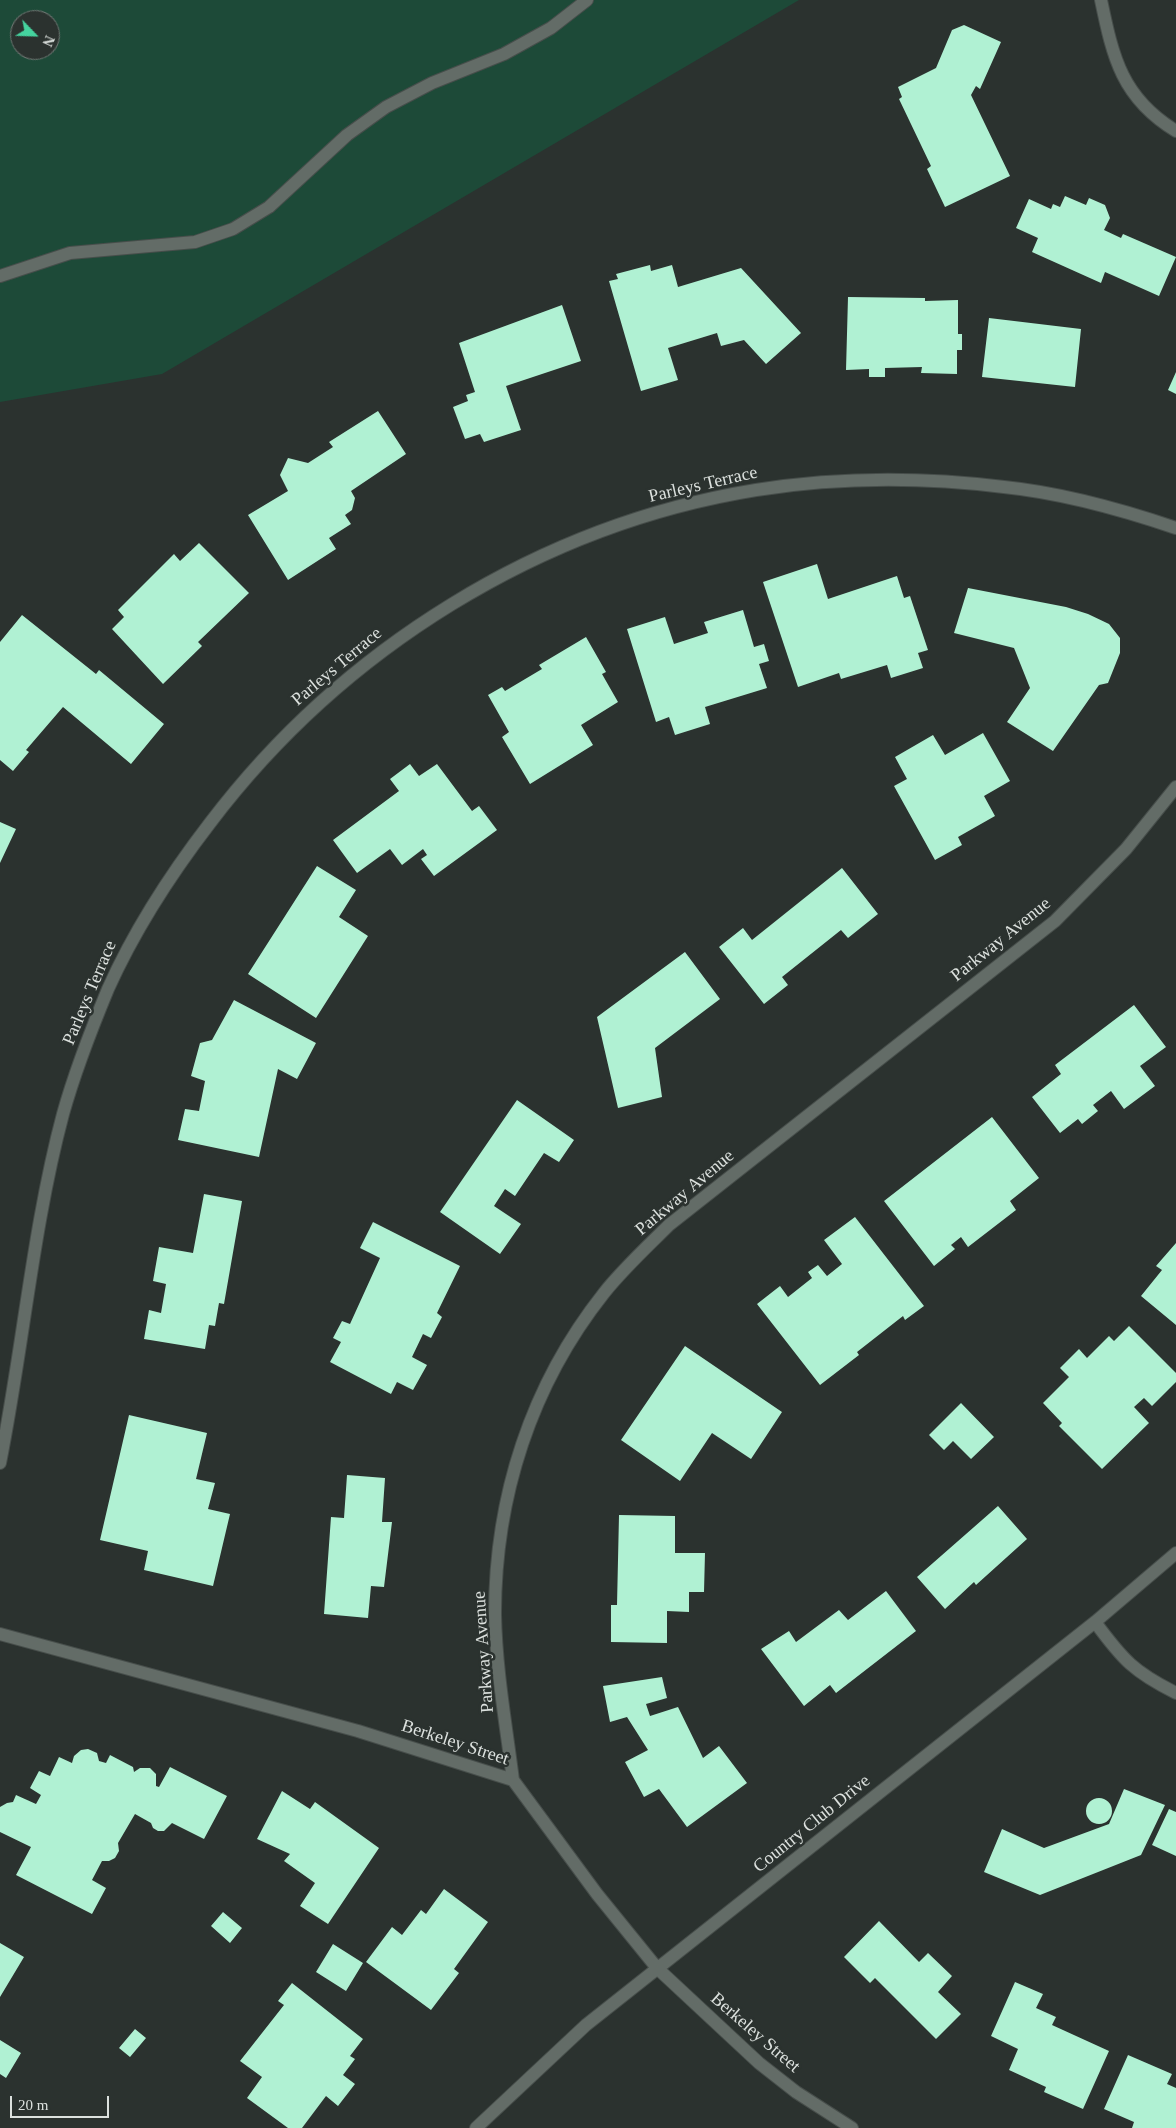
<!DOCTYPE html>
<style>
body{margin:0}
#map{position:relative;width:1176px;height:2128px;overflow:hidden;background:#2b322f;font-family:Georgia,serif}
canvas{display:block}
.north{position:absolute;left:10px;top:10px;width:50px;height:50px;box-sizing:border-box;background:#2b322f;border:1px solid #727875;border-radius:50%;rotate:114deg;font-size:14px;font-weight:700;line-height:20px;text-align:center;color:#dce1de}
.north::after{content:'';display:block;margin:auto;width:18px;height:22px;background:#45d49f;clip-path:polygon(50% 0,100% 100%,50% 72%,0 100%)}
.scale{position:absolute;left:10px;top:2096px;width:99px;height:22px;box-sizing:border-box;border:2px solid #dce1de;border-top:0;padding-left:6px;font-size:15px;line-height:18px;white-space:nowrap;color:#dce1de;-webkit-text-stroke:4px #2b322f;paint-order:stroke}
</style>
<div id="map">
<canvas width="1176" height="2128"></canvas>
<div class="north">N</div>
<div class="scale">20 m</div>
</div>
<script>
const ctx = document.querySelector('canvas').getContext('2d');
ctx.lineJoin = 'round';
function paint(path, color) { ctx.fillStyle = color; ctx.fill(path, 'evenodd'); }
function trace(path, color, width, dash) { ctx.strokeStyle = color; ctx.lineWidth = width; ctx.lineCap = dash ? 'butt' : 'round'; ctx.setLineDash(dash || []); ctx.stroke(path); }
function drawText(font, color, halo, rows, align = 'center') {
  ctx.font = font + ' Georgia,serif'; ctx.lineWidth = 5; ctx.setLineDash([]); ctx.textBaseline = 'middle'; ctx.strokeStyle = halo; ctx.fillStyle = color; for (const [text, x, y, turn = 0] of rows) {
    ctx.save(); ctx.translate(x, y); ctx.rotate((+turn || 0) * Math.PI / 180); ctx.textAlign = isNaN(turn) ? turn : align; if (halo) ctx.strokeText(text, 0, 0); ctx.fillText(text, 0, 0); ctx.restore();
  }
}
paint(new Path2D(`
 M0 0H799L162 374 0 402ZM20 20H50V50H20Z`), '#1d4a38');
paint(new Path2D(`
 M964 25 1001 42 980 89 976 86 971 95 1010 176 945 207 927 169 931 166 899 99 902 97 898 87 936 68 952 30Z
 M1065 196 1086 205 1089 198 1105 205 1110 218 1104 230 1121 238 1123 234 1176 257 1159 296 1105 272 1101 283 1032 252 1038 238 1016 228 1029 199 1051 209 1053 204 1060 207Z
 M650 265 651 271 672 265 678 287 741 268 801 333 766 364 744 340 721 346 717 333 668 348 678 380 641 391 609 281 618 279 616 274Z
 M848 297 925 298V301L958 300V334H962V350H957V374L921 373 922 367 885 368V377H869V369L846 370Z
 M562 305 581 361 506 386 521 430 484 442 480 434 465 439 453 407 468 401 466 395 475 392 459 343Z
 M989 318 1081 329 1075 387 982 377Z
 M1176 372V394L1168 390Z
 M378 411 406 454 351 491 355 498 352 510 345 515 351 524 329 538 336 549 288 580 248 515 288 491 280 475 288 458 308 463 333 447 329 442Z
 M199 543 249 593 198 642 202 646 163 684 112 629 124 617 118 610 174 554 180 561Z
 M817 564 828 599 897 576 904 598 910 596 928 650 918 653 923 668 891 678 887 665 841 679 839 673 798 687 763 582Z
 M968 588 1066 607 1088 614 1109 624 1120 638V653L1108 683 1099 685 1053 751 1007 722 1030 688 1014 648 954 633Z
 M743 610 754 647 764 644 769 661 759 664 767 688 705 707 710 724 675 735 669 717 656 722 627 629 665 617 674 644 708 633 704 622Z
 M22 615 96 674 99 670 164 724 131 764 63 707 26 750 29 752 13 771 0 760V642Z
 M586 637 606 672 602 674 618 702 581 725 593 745 530 784 502 737 509 732 488 695 502 687 505 691 542 669 539 665Z
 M983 733 1010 781 984 796 995 816 958 837 962 845 935 860 894 786 907 779 895 757 933 735 945 755Z
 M410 764 419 776 437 764 472 811 479 806 497 830 434 876 421 859 427 855 423 849 402 865 390 849 357 873 333 840 399 791 390 779Z
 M0 822 16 829 0 863Z
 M317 866 356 890 339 917 368 936 316 1018 248 974Z
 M842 868 878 914 848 938 841 930 782 977 788 985 764 1004 719 947 743 928 752 940Z
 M685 952 720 999 655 1048 662 1097 618 1108 597 1017Z
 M234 1000 316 1043 297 1079 278 1069 259 1157 178 1140 185 1109 199 1111 205 1081 191 1076 200 1043 212 1040Z
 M1134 1005 1166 1047 1140 1066 1155 1086 1124 1109 1111 1091 1093 1105 1098 1111 1082 1124 1078 1119 1060 1133 1032 1097 1061 1074 1055 1065Z
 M517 1100 574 1140 559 1162 544 1153 515 1196 505 1189 494 1206 521 1224 500 1254 440 1212Z
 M992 1117 1039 1178 1010 1201 1016 1210 968 1247 961 1237 951 1245 955 1249 934 1266 884 1201Z
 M204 1194 242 1201 224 1304 219 1303 215 1326 209 1325 205 1349 144 1339 149 1310 161 1313 166 1284 153 1281 159 1247 193 1253Z
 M855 1217 924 1306 905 1320 903 1316 857 1352 859 1355 820 1385 757 1304 780 1286 788 1297 812 1278 808 1272 818 1265 827 1276 842 1264 824 1240Z
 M373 1222 460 1266 437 1313 442 1317 431 1338 423 1334 412 1357 427 1365 413 1390 397 1382 391 1394 330 1362 341 1342 333 1338 342 1321 350 1324 380 1258 360 1248Z
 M1176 1243V1325L1141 1296 1162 1270 1156 1266Z
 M1129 1326 1176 1373V1382L1152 1406 1144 1398 1134 1407 1149 1423 1102 1469 1059 1426 1062 1423 1043 1403 1069 1377 1060 1368 1079 1349 1087 1358 1109 1336 1114 1341Z
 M685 1346 782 1412 751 1459 712 1433 680 1481 621 1440Z
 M961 1403 994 1437 971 1459 953 1441 944 1450 929 1435Z
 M129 1415 207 1433 196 1479 215 1483 208 1509 230 1514 213 1586 144 1570 148 1551 100 1540Z
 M347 1475 385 1478 382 1522H392L384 1587 371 1586 368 1618 324 1614 331 1517 344 1518Z
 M998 1506 1027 1539 976 1585 974 1582 945 1609 917 1577Z
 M619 1515 675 1516V1553H705L704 1592H689V1612L667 1611V1643L611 1642V1605H617Z
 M886 1591 916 1631 836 1693 830 1685 804 1706 761 1649 789 1631 796 1642 839 1610 848 1620Z
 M662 1677 667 1698 646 1704 650 1716 678 1707 703 1758 719 1746 747 1783 687 1827 659 1789 644 1797 625 1762 648 1750 627 1717 610 1722 603 1686Z
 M88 1749 97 1753 99 1761 106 1763 110 1755 133 1767 134 1772 140 1768H150L156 1774V1786L159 1787 170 1767 227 1796 204 1839 172 1823 164 1831H158L153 1828 151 1823 135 1814 118 1843 119 1851 115 1858 109 1861H102L92 1880 106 1888 92 1914 16 1875 31 1847 0 1832V1807L7 1803 13 1802 16 1795 36 1804 41 1795 30 1788 39 1771 50 1776 59 1757 72 1763 74 1756 81 1750Z
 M1124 1789 1165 1805 1141 1855 1040 1895 984 1872 1002 1829 1044 1848 1109 1824Z
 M282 1791 310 1809 315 1802 379 1848 328 1924 300 1906 315 1883 284 1861 290 1854 257 1839Z
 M1086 1811a13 13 0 1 1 26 0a13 13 0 1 1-26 0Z
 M1169 1809 1176 1812V1856L1152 1845Z
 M444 1889 488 1922 454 1969 459 1973 431 2010 366 1962 392 1927 402 1935 421 1910 426 1914Z
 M223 1912 242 1928 230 1943 211 1926Z
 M879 1921 919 1962 928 1953 952 1976 938 1992 961 2014 936 2039 875 1978 870 1983 844 1957Z
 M0 1943 24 1957 0 1997Z
 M333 1944 363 1963 346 1991 316 1972Z
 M1015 1982 1043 1994 1036 2008 1056 2017 1052 2025 1109 2051 1083 2109 1044 2092 1046 2087 1009 2070 1018 2049 991 2036Z
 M292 1983 363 2039 350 2056 355 2059 343 2075 355 2084 338 2106 326 2096 302 2128H288L247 2098 262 2077 240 2061 284 2005 278 2001Z
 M135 2029 146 2038 130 2057 119 2048Z
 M0 2040 21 2053 6 2078 0 2074Z
 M1128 2055 1172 2074 1167 2084 1176 2088V2128H1132L1134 2122 1104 2109Z`), '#b0f1d3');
const service = new Path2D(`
 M1101 0C1113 58 1122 98 1176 131
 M0 276 70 253 195 242 233 229 269 207 347 135 386 107 432 83 504 54 551 28 587 0`);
const minor = new Path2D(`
 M0 1463C23 1348 33 1226 63 1114 75 1071 91 1030 108 989 135 929 170 875 210 823 342 649 540 525 756 490 838 477 922 477 1004 487 1063 493 1120 509 1176 528
 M1095 1622C1123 1660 1134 1672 1176 1693
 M0 1634 358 1731 513 1780 597 1894 657 1968 759 2063 796 2092 852 2128
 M513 1780C506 1725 496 1669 495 1614 495 1497 531 1385 604 1293 623 1269 647 1247 669 1225L1055 921 1126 849 1176 787
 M476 2128 586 2025 1095 1622 1176 1553`);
trace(service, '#474e4b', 14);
trace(minor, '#474e4b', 14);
trace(service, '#636c67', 12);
trace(minor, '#636c67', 12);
drawText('18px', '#dce1de', '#2b322f', [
 ["Parleys Terrace",703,485,-13],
 ["Parleys Terrace",337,667,-40],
 ["Parkway Avenue",1001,940,-39],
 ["Parleys Terrace",90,993,-67],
 ["Parkway Avenue",685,1193,-40],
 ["Parkway Avenue",484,1652,-94],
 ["Berkeley Street",455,1743,18],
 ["Country Club Drive",812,1824,-39],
 ["Berkeley Street",755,2033,41]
]);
</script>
